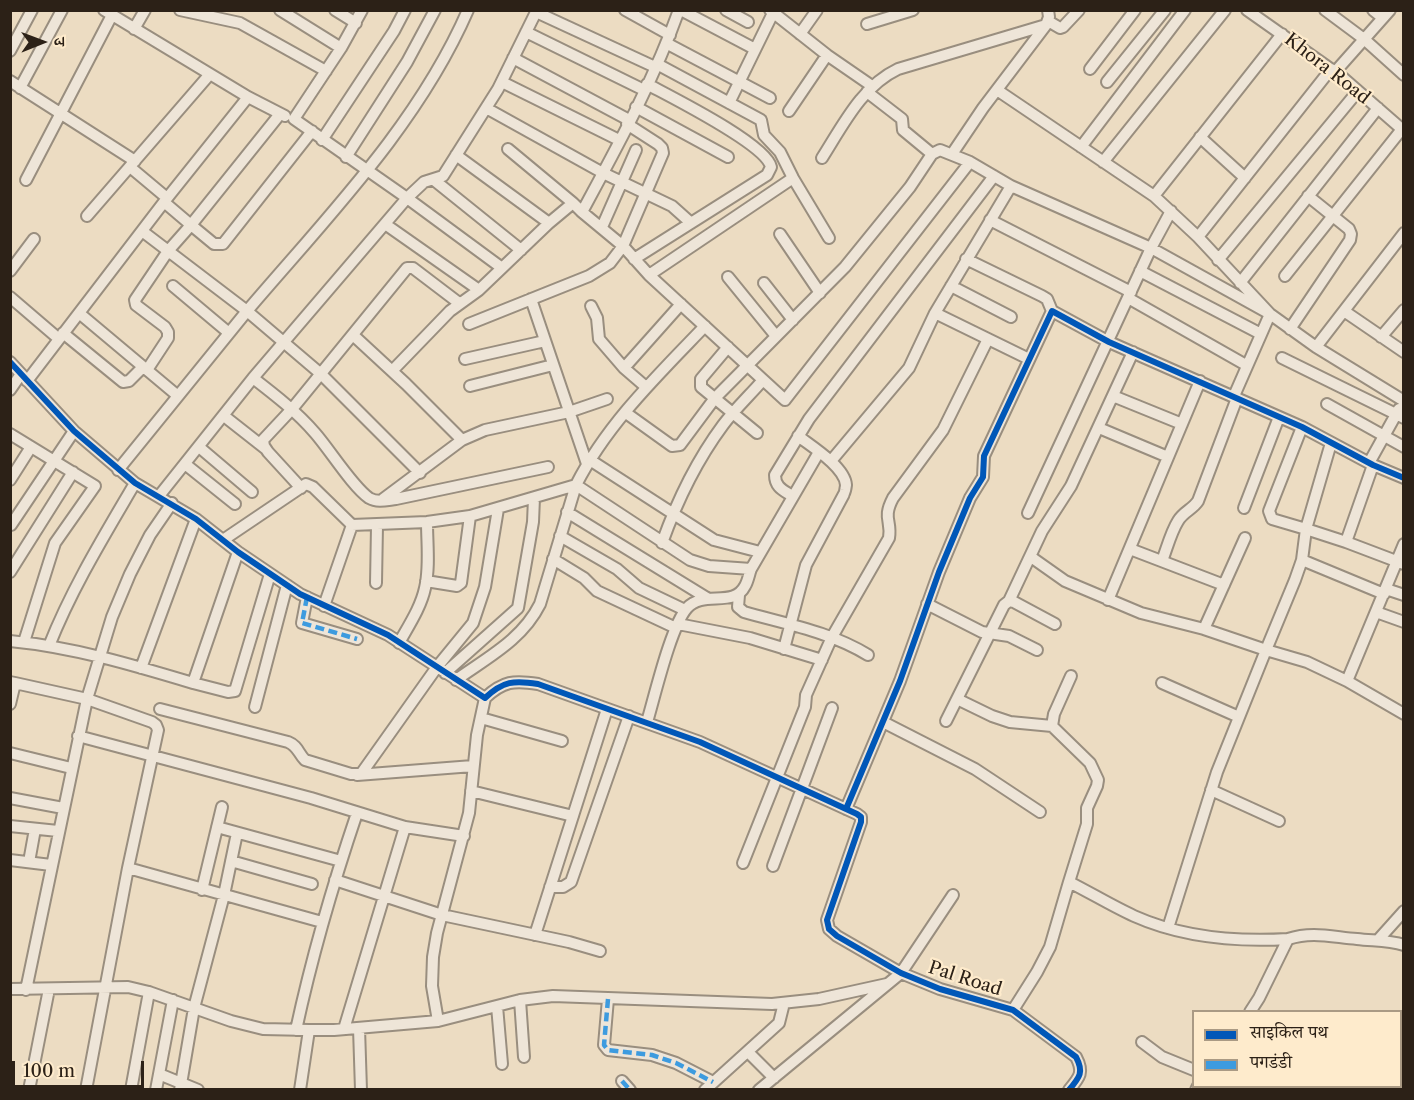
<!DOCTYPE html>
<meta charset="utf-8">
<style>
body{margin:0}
#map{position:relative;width:1414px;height:1100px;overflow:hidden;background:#ecdcc2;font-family:"Libre Caslon Text","Noto Serif Devanagari",serif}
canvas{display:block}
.frame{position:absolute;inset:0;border:12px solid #2c2117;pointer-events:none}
.legend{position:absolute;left:1192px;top:1010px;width:210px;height:78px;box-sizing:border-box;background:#feebcc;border:2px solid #aa9a84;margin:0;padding:8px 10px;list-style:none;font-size:18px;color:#2c2117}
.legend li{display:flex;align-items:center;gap:12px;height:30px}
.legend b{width:30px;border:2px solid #aa9a84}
.north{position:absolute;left:12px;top:12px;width:60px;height:60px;-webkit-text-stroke:4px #feebcc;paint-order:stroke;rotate:89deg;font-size:16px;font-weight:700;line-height:24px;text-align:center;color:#2c2117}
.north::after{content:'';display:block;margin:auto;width:21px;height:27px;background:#2c2117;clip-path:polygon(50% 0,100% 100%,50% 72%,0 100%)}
.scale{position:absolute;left:12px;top:1061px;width:132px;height:27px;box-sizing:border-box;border:3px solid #2c2117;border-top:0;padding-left:8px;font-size:18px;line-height:21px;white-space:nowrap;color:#2c2117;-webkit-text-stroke:4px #feebcc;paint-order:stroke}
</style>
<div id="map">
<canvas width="1414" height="1100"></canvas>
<div class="frame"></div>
<ul class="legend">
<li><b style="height:8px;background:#0057b8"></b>साइकिल पथ</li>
<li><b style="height:8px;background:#3d9bdf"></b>पगडंडी</li>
</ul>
<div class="north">उ</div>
<div class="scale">100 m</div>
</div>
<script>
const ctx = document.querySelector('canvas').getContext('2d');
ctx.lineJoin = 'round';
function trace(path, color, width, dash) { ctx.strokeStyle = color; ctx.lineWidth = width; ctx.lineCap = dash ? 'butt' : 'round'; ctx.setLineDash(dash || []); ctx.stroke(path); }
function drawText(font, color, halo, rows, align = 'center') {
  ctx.font = font + ' "Libre Caslon Text",serif'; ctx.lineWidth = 4.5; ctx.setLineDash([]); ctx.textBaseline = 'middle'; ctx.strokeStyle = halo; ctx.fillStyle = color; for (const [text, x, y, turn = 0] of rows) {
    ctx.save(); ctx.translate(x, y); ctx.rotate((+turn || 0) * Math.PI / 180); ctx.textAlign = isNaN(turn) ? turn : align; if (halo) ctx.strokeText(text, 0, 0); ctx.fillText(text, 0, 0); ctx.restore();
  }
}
const minor = new Path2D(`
 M104 10 248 97 285 116
 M180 10 240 23 326 71
 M280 10 341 48
 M335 10 356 23
 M362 10 341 48 294 119 407 198 424 182 443 176 498 89 537 10
 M625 10 670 35
 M679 10C654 80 617 147 582 212L623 246 649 275 785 400 970 162
 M681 10 755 49
 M726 10 748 22
 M770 10 827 55 789 111
 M1247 10 1342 77 1404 131
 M1325 10 1364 39 1404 75
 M1373 10 1383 18
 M536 12 655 67
 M1048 21 1060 28 1063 27 1079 10
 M867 24 913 10
 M134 29 145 10
 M526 32 644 90
 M800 34 817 10
 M666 43 770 98
 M10 51 32 10
 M827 55 872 86
 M513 58 629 120
 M657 64 761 120 764 135 780 152 793 178 829 238
 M1090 69 1135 10
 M1335 72 1390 10
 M10 81 135 161
 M502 82 619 140
 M1107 82 1165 10
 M20 88 62 10
 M997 90 1154 196 1198 237 1270 314 1316 347 1404 401
 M867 92 902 119 903 130 932 154
 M248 97 164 202 191 225 280 114
 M729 103 773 13
 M636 107 728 157
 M486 108 603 173 672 206 691 223
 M1200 137 1245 178
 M322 140 394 31 405 10
 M1081 147 1185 10
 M508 149 573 203
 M952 154 983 108 1046 25
 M456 155 549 223
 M346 157 407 62 435 10
 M822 158C843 125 862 86 898 69L1046 25 1049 17 1048 10
 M1103 162 1225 10
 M130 167 167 198
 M26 180 112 15
 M434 180 521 250
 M1154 196 1282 34
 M87 216 210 74
 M990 220 1131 292
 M385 224 479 290
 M602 227 636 150
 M780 234 820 293
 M1198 237 1331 69
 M634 259 767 175 771 167C766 144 671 97 647 84
 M966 259 1042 296 1047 299 1052 311
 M1218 260 1358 91
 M10 271 34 239
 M1140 271 1261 334
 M649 275 793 178
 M1285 276 1402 129
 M728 277 776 336
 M764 283 793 320
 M1240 283 1378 108
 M173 286 229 333
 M951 286 1011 317
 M10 297 59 339
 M1128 298 1246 365
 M531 299 587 464
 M591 306 597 318 599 339 624 368 646 387
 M1344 311 1404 352
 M79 313 178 396
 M935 313 1029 359
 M469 324 589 276 610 263 623 246 663 153 662 148 658 144 627 124
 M705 326C658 375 607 424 576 485L690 560 709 566 751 569 819 452
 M1290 329 1350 240 1351 234 1349 229 1308 196
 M63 333 123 382 129 381 143 367
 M353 335 406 384 462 440 485 430 569 412 607 399
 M1381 337 1404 310
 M728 347 701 379V387L757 433
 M1316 347 1404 233
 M1282 358 1404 418
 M465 359 545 341
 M10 362 74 431 135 483 196 519 238 552 300 594 388 635 485 698C503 681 514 680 538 684L700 742 857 814 861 817V822L827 920 829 929 837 936 901 973 940 989 1013 1010 1076 1057C1084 1072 1080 1077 1069 1090
 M624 368 681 304
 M147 370 168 338V332L165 327 136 305 135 300 168 251 191 225 214 244H223L312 131
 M392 371 450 311 479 290 549 223 573 203 582 212
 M253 378C275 395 297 412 315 433 330 450 352 486 369 498 378 503 387 500 396 499L548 467
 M27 381 164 202
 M470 386 553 365
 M10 390 21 374
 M1113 396 1182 424
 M1327 404 1404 447
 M626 413 672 446 680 445 715 398 845 267 910 187 932 154 940 150 970 162 1011 186 1151 248 1270 314 1234 396
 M224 416 266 449
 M1302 427 1269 511 1272 519 1306 529 1331 443
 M1099 428 1168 457
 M10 434 95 486 55 543 24 642
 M199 447 252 492
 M590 460 714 540 760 552
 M831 461 909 368 935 313 1011 186
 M1369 463 1399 409
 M185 464 235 504
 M118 470 247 311 142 231
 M420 473 321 374 247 311C327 217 418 125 468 10
 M10 480 31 447
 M301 488 268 452 264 446 263 440 292 409 407 268H413L459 303
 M159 496 253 378 407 198 502 268
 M792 496C783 490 775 487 775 475L809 419 994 176
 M383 499 462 440
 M1244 508 1279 417
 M567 512 707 598
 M1028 513 1151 248 1171 211
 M11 525 74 431
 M560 536 617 569 639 588 685 610
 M223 540 306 484 313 487 352 525
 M1346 542 1404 564
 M662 543C677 501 697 460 723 425 735 409 750 395 763 380
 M1130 549 1224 585
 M1031 557 1065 581 1141 613 1204 629 1266 650 1295 580 1302 560 1306 529 1346 542 1373 465
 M553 559 584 578 597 591 676 628
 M1302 560 1384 594
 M1162 561C1167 548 1171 532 1178 521 1183 512 1193 509 1198 501L1237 398
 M10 572 73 472
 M426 581 457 586 461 583 470 516
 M376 583 377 526
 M1386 589 1404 595
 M739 595 738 607 744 612C786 624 831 632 868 655
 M307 597 302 623 357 639
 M1108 600 1200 381
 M1009 601 1042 531 1071 486 1133 352
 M927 604 982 632 1009 636 1037 650
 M324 606 352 525 427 522 470 516 576 485 540 604C522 640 488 657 456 680
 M1376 612 1404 622
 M678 624 750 638 822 660
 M1204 629 1245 538
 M10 641C73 647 133 665 193 683L238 552
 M399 643C409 625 421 607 425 588 430 567 427 544 427 522
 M49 646C72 588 104 536 135 483
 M784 649 806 565 844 494C845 494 846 485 846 485 845 467 811 446 798 436
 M141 668 196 519
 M445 673 518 608 533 522 534 498
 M1347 681 1404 544
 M10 682 15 683 10 704
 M15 683 87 699 152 722 156 725 158 730 128 868 86 1090
 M193 683 228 692 235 691 270 574
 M1162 683 1239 717
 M957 699 992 716 1010 722 1052 726
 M255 707 287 585
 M160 709 288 742C298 746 298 753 305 760L351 774H361L437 667 473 623 485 587 498 509
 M481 718 562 741
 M946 721 1004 605 1009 601 1014 602 1055 624
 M647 722C655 695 671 626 687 608 703 590 734 608 745 586 748 581 749 574 751 569
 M883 722 975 769 1040 812
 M78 736 311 798 405 827 464 836
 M10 753 71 768
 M357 775 473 766
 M1211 790 1279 821
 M471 791 573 816
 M10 798 63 808
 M846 809 900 681 939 572 970 498 983 477 984 456 1052 311 1109 342 1302 427 1373 465 1404 478
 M10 826 58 831
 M217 827 341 861
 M10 860 51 865
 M231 861 312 884
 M29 862 35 829
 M743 863 805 707 806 695 832 637 889 538C892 520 882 519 893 498L943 430 988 339
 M773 866 832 708
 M128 868 322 922
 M335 880 442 915 569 942 600 951
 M1069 882 1087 824V808L1097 786 1098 780 1090 763 1052 726 1054 714 1071 676
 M550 887H563L571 882 629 716
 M202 890 222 807
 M1168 928 1217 772 1266 650 1307 662 1347 681 1404 714
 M535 935 607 709
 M1378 940 1404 911
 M10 989 128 987 149 992 231 1021 263 1029 309 1030H334L438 1021 520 1000 553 996 772 1004 819 999 887 984
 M26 990 87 699 112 617 130 574 150 535 172 503
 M608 999 604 1045 608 1050 652 1055 676 1063 713 1082
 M520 1000 524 1057
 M497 1006 502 1064
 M1013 1010 1037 972 1050 947 1069 882C1091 893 1112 906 1134 916 1181 937 1237 942 1288 939
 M1250 1012 1259 998 1288 939C1312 931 1332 937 1357 939 1373 941 1388 940 1404 945
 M438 1021 432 986 433 957 437 933 469 813 477 735 485 698
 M359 1028 361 1090
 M344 1029 405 827
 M296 1030C312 956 333 884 357 813
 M1142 1042 1162 1057 1194 1070
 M748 1052 774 1078
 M159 1074 198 1090
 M622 1081 630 1090
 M1277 1086 1285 1090
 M29 1090 49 989
 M131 1090 149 992
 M156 1090 173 1000
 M180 1090 194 1008 224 895 237 833
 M300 1090 309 1030
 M705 1090 779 1023 784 1003
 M759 1090 901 973 953 895
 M1196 1090 1198 1086`);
trace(minor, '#998e7f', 14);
trace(minor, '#eee5d8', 10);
trace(new Path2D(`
 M307 597 302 623 357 639
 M608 999 604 1045 608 1050 652 1055 676 1063 713 1082
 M622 1081 630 1090`), '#3d9bdf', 4.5, [9, 4.5]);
trace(new Path2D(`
 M10 362 74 431 135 483 196 519 238 552 300 594 388 635 485 698C503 681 514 680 538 684L700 742 857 814 861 817V822L827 920 829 929 837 936 901 973 940 989 1013 1010 1076 1057C1084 1072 1080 1077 1069 1090
 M846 809 900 681 939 572 970 498 983 477 984 456 1052 311 1109 342 1302 427 1373 465 1404 478`), '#0057b8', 6);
drawText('18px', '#2c2117', '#feebcc', [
 ["Khora Road",1327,69,38],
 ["Pal Road",965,979,18]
]);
</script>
